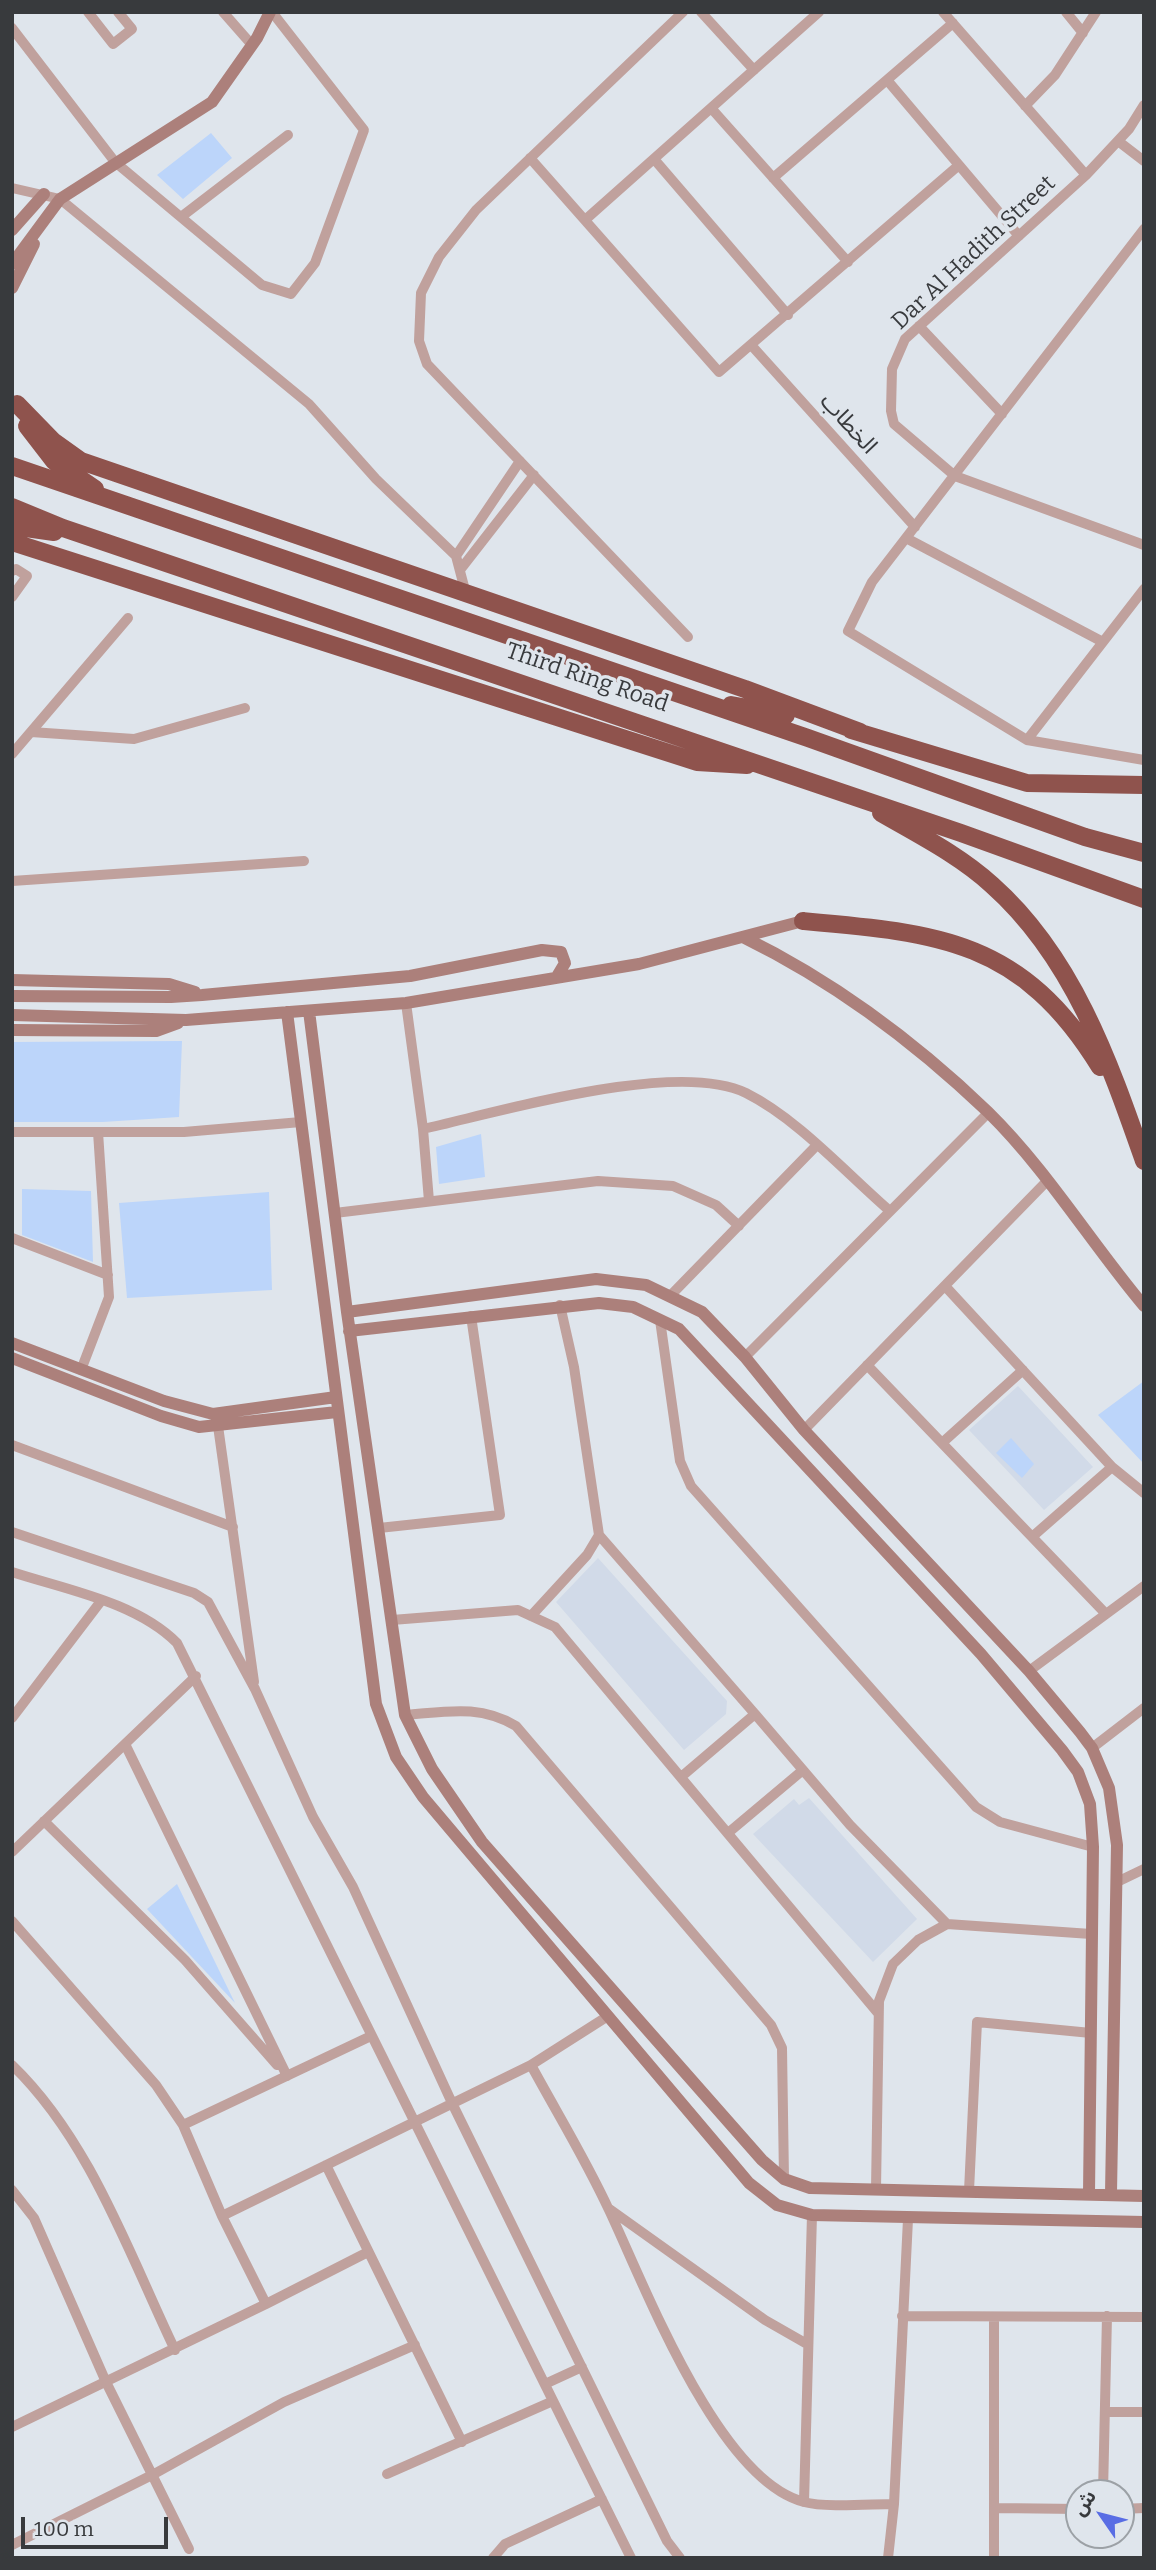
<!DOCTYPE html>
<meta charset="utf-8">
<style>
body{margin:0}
#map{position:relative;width:1156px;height:2570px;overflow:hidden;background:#dfe5ec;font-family:Bitter,"Noto Sans Arabic",serif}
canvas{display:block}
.frame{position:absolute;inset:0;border:14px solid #383a3d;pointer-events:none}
.north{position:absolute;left:1065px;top:2479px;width:70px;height:70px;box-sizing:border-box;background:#dfe5ec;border:2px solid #9ca1a6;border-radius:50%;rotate:305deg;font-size:19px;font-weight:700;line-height:28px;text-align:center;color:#383a3d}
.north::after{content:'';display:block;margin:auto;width:24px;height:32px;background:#596de4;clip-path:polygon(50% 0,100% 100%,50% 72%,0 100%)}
.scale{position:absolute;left:21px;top:2517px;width:147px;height:32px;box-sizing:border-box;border:4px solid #383a3d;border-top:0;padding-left:9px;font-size:21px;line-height:24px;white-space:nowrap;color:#383a3d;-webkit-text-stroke:5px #dfe5ec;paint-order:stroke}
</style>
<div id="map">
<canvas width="1156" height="2570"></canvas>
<div class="frame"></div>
<div class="north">ش</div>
<div class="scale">100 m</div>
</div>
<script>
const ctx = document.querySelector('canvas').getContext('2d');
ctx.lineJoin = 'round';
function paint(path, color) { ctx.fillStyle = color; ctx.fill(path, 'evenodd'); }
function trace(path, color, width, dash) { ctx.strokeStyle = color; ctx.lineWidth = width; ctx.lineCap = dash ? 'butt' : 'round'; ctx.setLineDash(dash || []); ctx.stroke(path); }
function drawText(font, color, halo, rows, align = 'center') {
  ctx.font = font + ' Bitter,"Noto Sans Arabic",serif'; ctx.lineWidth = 7; ctx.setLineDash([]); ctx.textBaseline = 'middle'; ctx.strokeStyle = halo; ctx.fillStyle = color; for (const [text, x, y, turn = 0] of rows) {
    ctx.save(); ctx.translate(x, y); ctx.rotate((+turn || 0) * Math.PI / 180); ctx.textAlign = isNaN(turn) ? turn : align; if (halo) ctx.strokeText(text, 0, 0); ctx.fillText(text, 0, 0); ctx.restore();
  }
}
paint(new Path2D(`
 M1018 1386 1093 1467 1044 1510 969 1430Z
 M598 1558 727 1701 726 1714 684 1750 556 1602Z
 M809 1798 917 1919 873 1962 753 1834 794 1799 799 1805Z`), '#d1dae8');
paint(new Path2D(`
 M211 133 232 158 183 199 157 175Z
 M182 1041 179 1117 103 1122H12V1042Z
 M481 1134 485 1177 439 1184 436 1147Z
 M22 1189 91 1191 93 1262 22 1235Z
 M269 1192 272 1290 127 1298 119 1203Z
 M1144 1381V1464L1098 1415Z
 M1011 1438 1034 1464 1022 1478 996 1453Z
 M177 1884 235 2003 147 1909Z`), '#bcd5fa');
trace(new Path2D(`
 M88 12 113 44 132 29 118 12
 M223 12 252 45
 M683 12 476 210 439 257 421 293 419 341 427 364 688 637
 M701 12 754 70
 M943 12 1086 175
 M1066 12 1083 33
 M12 28 115 162 262 285 291 294 315 263 364 130 272 12
 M887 80 1019 236
 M1144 105 1129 129 1086 175 905 339 892 369 891 411 894 424 955 476 1144 545
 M1025 106 1055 75 1096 12
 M711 108 848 262
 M1118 141 1144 161
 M530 158 719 372 959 165
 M654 159 788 315
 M773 178 953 23
 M12 188 60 199 309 404 376 479 456 556 466 594
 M181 217 288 135
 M585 220 819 12
 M1144 229 872 582 848 631 1027 740 1144 589
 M919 326 1002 414
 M752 346 915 527
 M906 538 1101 641
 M456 556 520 461
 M460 570 534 475
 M12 571 16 569 27 576 12 597
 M31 732 134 739 245 708
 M1027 740 1144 760
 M12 754 128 618
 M12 881 304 861
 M406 1003 423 1129 429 1201
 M423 1129C500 1112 676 1059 746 1093 798 1119 846 1173 890 1211
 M12 1132H184L301 1122
 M335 1213 598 1181 673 1186 716 1205 739 1226
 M12 1238 108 1275
 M945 1286 1112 1467 1144 1493
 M671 1295 816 1146
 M560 1305 574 1367 599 1535 755 1714
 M660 1320 680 1461 691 1486 976 1807 1000 1822 1093 1847
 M745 1357 988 1113
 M867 1365 1106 1614
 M81 1370 109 1297 98 1132
 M218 1426 254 1682
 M804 1430 1047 1181
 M942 1443 1023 1370
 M12 1445 233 1527
 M379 1528 500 1515 471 1316
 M12 1532 194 1593 208 1602 255 1689 313 1817 353 1887 452 2103 667 2541 680 2558
 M1032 1537 1112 1467
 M12 1572C67 1590 136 1602 177 1643L631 2558
 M531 1616 587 1555 599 1535
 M392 1620 518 1610 555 1627 878 2013
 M1029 1671 1144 1586
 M405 1715C446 1712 479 1704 516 1726L771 2025 782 2048 784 2179
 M12 1718 101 1601
 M125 1744 287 2076
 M1092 1748 1144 1708
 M681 1777 755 1714 850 1825 947 1924
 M44 1821 185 1960 277 2065
 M728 1833 803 1770
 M12 1852 196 1676
 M1117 1882 1144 1869
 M12 1921 156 2085 183 2125 222 2216 266 2304 12 2427
 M12 2065C90 2140 129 2254 175 2350
 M531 2065C557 2113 586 2160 609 2210 645 2286 718 2480 804 2502 826 2508 871 2504 894 2504
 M183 2125 371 2036
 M326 2165 462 2442
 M876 2189 879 2001 893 1964 918 1940 947 1924 1091 1934
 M12 2190 34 2218 106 2382 189 2549
 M969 2191 977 2022 1091 2033
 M608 2208 765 2320 807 2344
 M222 2216 531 2065 608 2016
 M266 2304 368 2252
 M902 2316 1144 2317
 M994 2318V2558
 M545 2384 582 2367
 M1105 2412H1144
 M387 2474 553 2401
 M1103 2493 1107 2316
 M804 2502 812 2215
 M996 2508 1079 2509
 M1121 2509 1144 2508
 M12 2545 154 2474 284 2402 415 2345
 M493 2558 505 2544 602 2499
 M888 2558 894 2504 908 2219`), '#c0a19d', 10);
trace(new Path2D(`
 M12 230 44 194
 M12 264 60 199 212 102 257 38 270 12
 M12 288 34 244
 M743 937C833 981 915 1042 988 1112 1047 1170 1091 1243 1144 1306
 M12 980 169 984 195 992
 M12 996 171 997 202 995 410 976 542 950 561 952 565 963 556 978
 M309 1011 347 1312 405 1715 432 1769 482 1842 762 2160 784 2179 810 2188 1144 2196
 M287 1012 376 1704 396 1757 423 1797 749 2183 777 2205 812 2215 1144 2222
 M12 1015 186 1020 406 1003 639 964 803 921
 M12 1030 156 1031 178 1023
 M347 1312 596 1279 646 1285 702 1312 745 1357 804 1430 1029 1671 1080 1732 1092 1748 1109 1788 1117 1845 1111 2193
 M349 1331 599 1303 633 1307 679 1329 981 1654 1062 1750 1078 1772 1090 1804 1093 1847 1089 2193
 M12 1343 164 1401 213 1414 336 1397
 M12 1358 161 1416 199 1427 337 1412`), '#ac807b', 12);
trace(new Path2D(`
 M17 404 53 441 81 461 745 689 860 732
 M27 426 54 461 95 489
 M12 466 808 738 1085 837 1144 853
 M12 507 63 528 961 833 1144 899
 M12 526 54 532
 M12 542 697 762 747 765
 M731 705 786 715
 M851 730 1027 783 1144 785
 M881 813C919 835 959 855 992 885 1073 957 1109 1061 1144 1161
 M803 921C939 933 1022 940 1100 1067`), '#8f534d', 18);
drawText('23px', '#383a3d', '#dfe5ec', [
 ["Dar Al Hadith Street",974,253,-43],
 ["الخطاب",848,424,48],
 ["Third Ring Road",587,678,19]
]);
</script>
